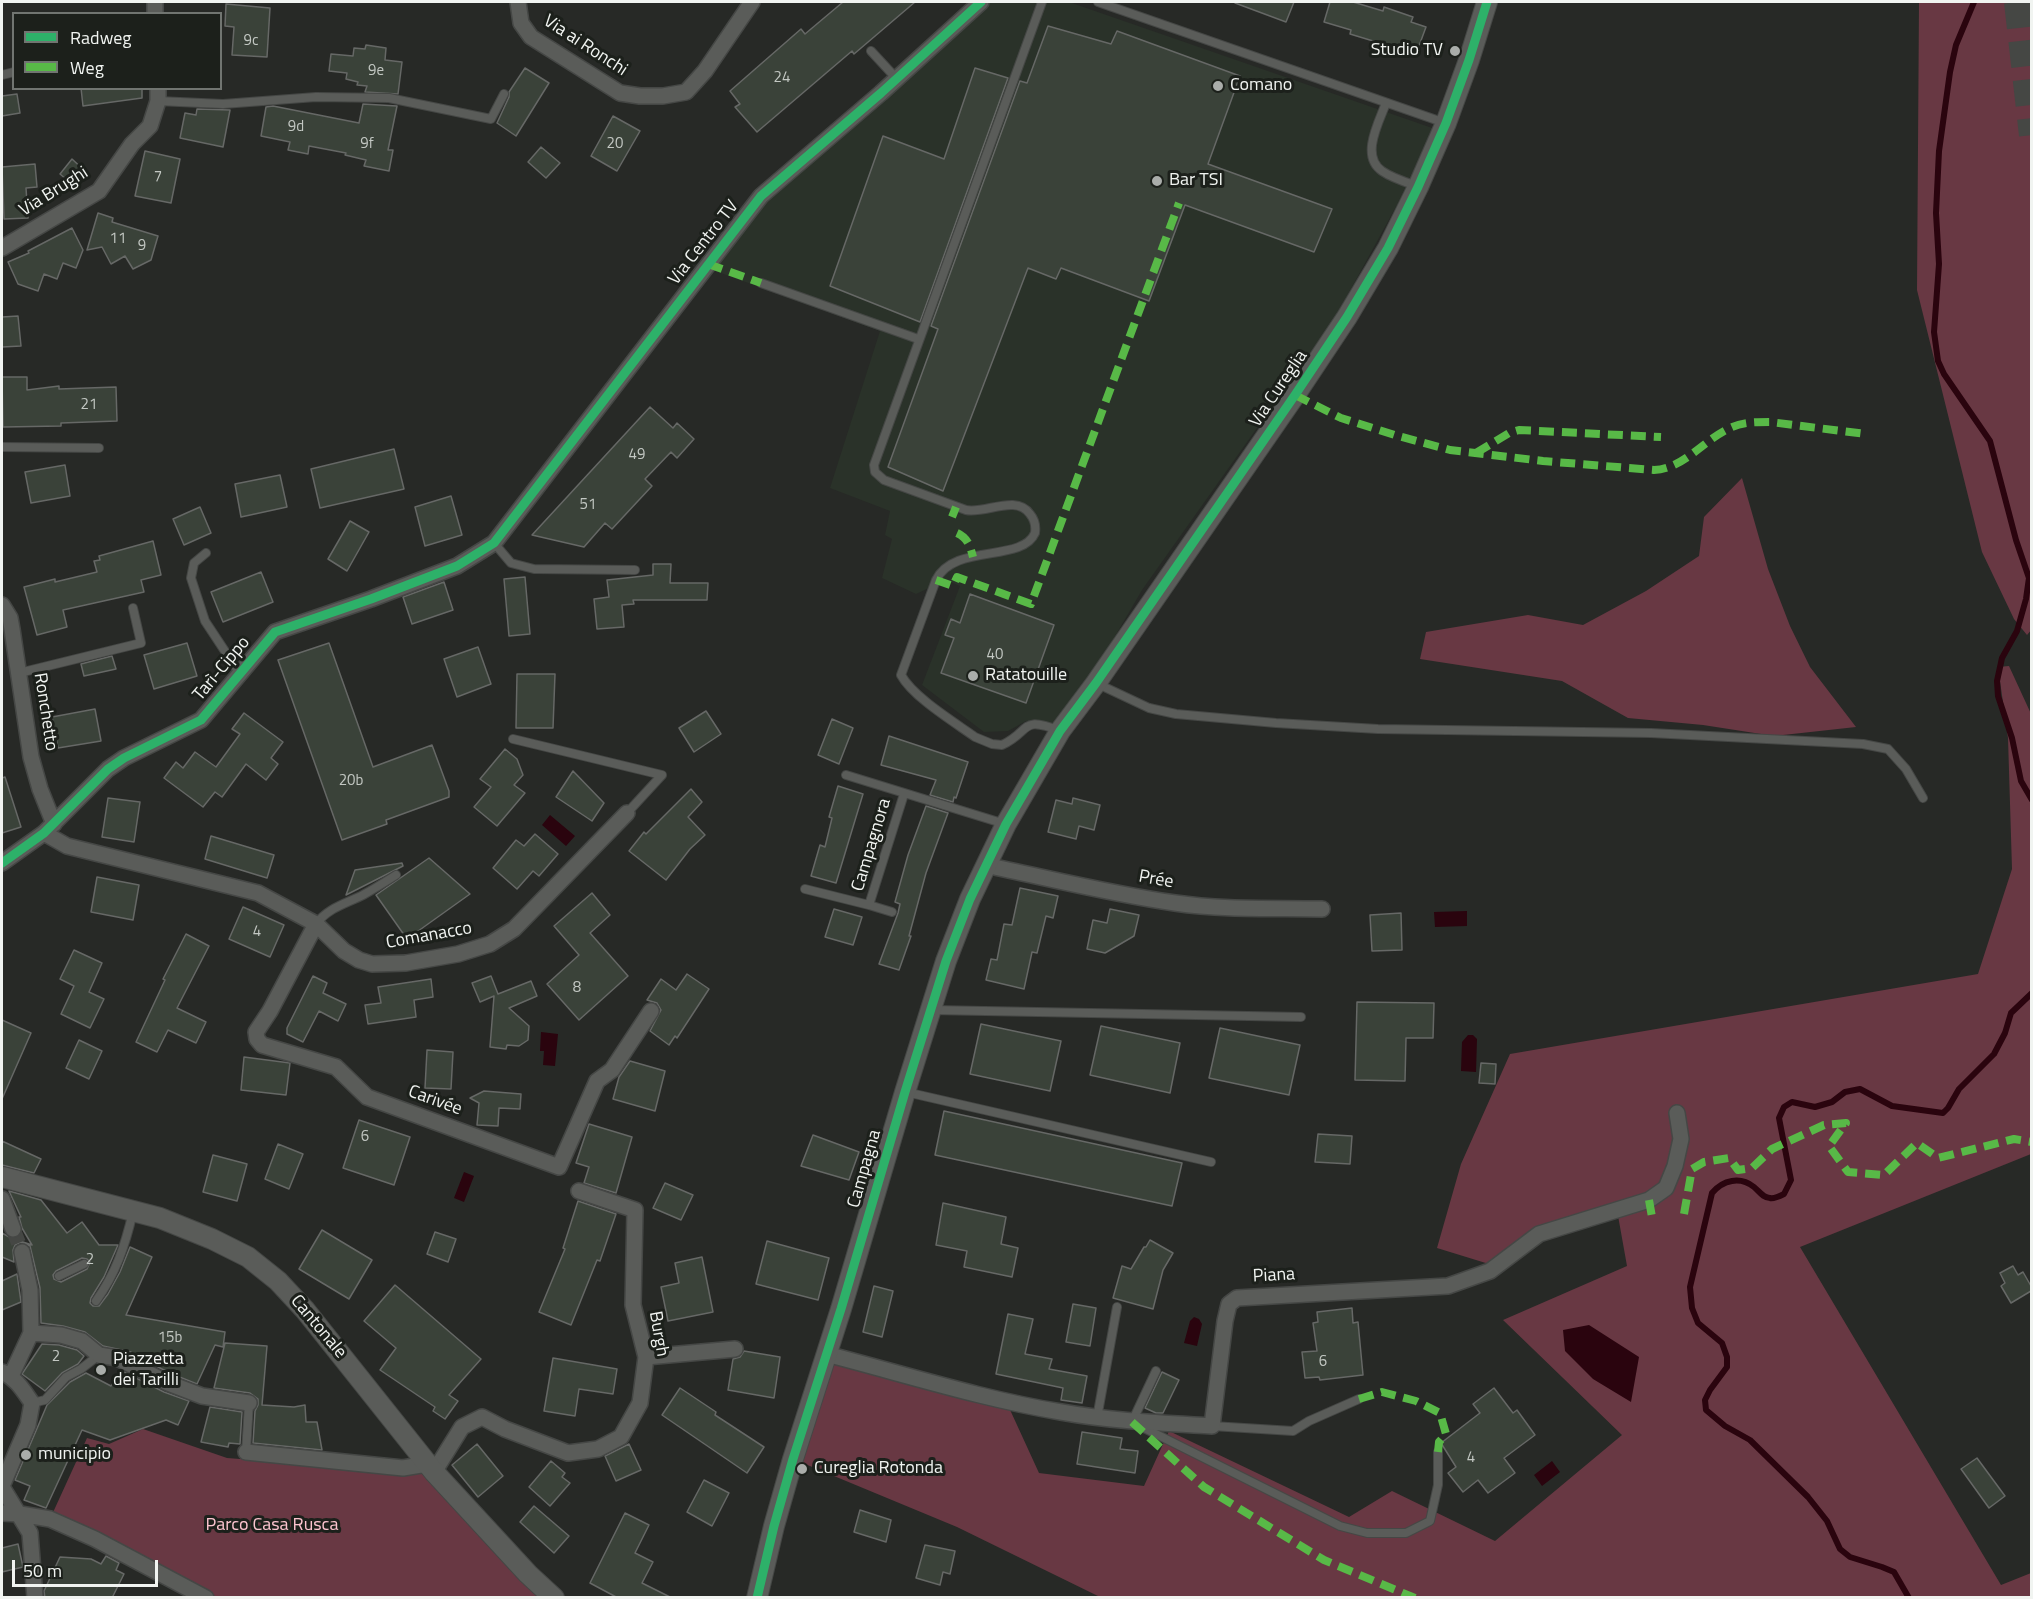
<!DOCTYPE html>
<meta charset="utf-8">
<style>
body{margin:0}
#map{position:relative;width:2033px;height:1599px;overflow:hidden;background:#272926;font-family:"Titillium Web",sans-serif}
canvas{display:block}
.frame{position:absolute;inset:0;border:3px solid #f1f4f1;pointer-events:none}
.legend{position:absolute;left:12px;top:12px;width:210px;height:78px;box-sizing:border-box;background:#1c201b;border:2px solid #717571;margin:0;padding:8px 10px;list-style:none;font-size:18px;color:#f1f4f1}
.legend li{display:flex;align-items:center;gap:12px;height:30px}
.legend b{width:30px;border:2px solid #717571}
.scale{position:absolute;left:12px;top:1560px;width:146px;height:27px;box-sizing:border-box;border:3px solid #f1f4f1;border-top:0;padding-left:8px;font-size:18px;line-height:21px;white-space:nowrap;color:#f1f4f1;-webkit-text-stroke:4px #1c201b;paint-order:stroke}
</style>
<div id="map">
<canvas width="2033" height="1599"></canvas>
<div class="frame"></div>
<ul class="legend">
<li><b style="height:8px;background:#2db169"></b>Radweg</li>
<li><b style="height:8px;background:#58b947"></b>Weg</li>
</ul>
<div class="scale">50 m</div>
</div>
<script>
const ctx = document.querySelector('canvas').getContext('2d');
ctx.lineJoin = 'round';
function paint(path, color) { ctx.fillStyle = color; ctx.fill(path, 'evenodd'); }
function trace(path, color, width, dash) { ctx.strokeStyle = color; ctx.lineWidth = width; ctx.lineCap = dash ? 'butt' : 'round'; ctx.setLineDash(dash || []); ctx.stroke(path); }
function drawText(font, color, halo, rows, align = 'center') {
  ctx.font = font + ' "Titillium Web",sans-serif'; ctx.lineWidth = 6; ctx.setLineDash([]); ctx.textBaseline = 'middle'; ctx.strokeStyle = halo; ctx.fillStyle = color; for (const [text, x, y, turn = 0] of rows) {
    ctx.save(); ctx.translate(x, y); ctx.rotate((+turn || 0) * Math.PI / 180); ctx.textAlign = isNaN(turn) ? turn : align; if (halo) ctx.strokeText(text, 0, 0); ctx.fillText(text, 0, 0); ctx.restore();
  }
}
paint(new Path2D(`
 M988 2H1069L1438 130 1335 318 1142 590 1060 731 1026 721 1008 731 984 732 922 685 960 586 946 580 916 594 882 578 892 539 885 535 890 511 830 488 880 331 710 269 762 202Z`), '#2a3229');
paint(new Path2D(`
 M1919 2H2031L2032 629 2027 635 2014 619 1982 552 1917 290Z
 M1742 478 1768 569 1790 626 1810 667 1856 727 1774 736 1703 725 1628 718 1562 681 1420 659 1426 632 1528 615 1583 625 1646 591 1699 556 1704 517Z
 M2009 666 2032 716 2031 1154 1800 1247 2001 1585 2031 1573V1597H1100L957 1527 793 1459 826 1354 1006 1401 1039 1473 1144 1486 1169 1431 1349 1517 1392 1491 1495 1541 1622 1435 1503 1320 1627 1266 1617 1210 1537 1236 1489 1264 1437 1248 1461 1164 1510 1054 1978 974 2012 869 2008 738 1998 667Z
 M143 1429 227 1458 240 1459 246 1452 427 1464 554 1597H206L50 1519 87 1438 109 1444Z`), '#683843');
paint(new Path2D(`
 M550 815 575 836 566 846 542 825Z
 M1467 911V926L1435 927 1434 912Z
 M541 1032 558 1034 555 1066 543 1065 544 1051H540Z
 M1468 1035H1473L1477 1039 1476 1072 1461 1071 1462 1042Z
 M464 1172 474 1176 464 1202 454 1198Z
 M1194 1317 1199 1319 1202 1324 1197 1346 1184 1343 1190 1321Z
 M1589 1325 1639 1357 1631 1402 1593 1379 1565 1351 1563 1330Z
 M1552 1461 1560 1472 1542 1486 1534 1475Z`), '#2a040e');
trace(new Path2D(`
 M1974 2 1956 45 1950 72 1939 151 1936 213 1939 264 1934 332 1938 361 1944 374 1990 441 2016 540 2029 578 2026 599 2017 631 2002 658 1997 681 1998 696 2012 738 2021 781 2032 800
 M1909 1598 1894 1572 1882 1567 1850 1557 1840 1549 1827 1521 1808 1497 1750 1440 1725 1426 1706 1410 1705 1400 1710 1390 1727 1367V1357L1722 1343 1698 1323 1692 1308 1690 1287 1712 1193C1723 1180 1740 1176 1754 1187 1759 1191 1763 1198 1770 1198 1774 1199 1780 1196 1784 1194L1791 1180 1779 1118 1784 1107 1792 1102 1815 1107 1832 1102 1845 1092 1860 1089 1892 1106 1943 1113 1948 1108 1959 1089 1994 1054 2005 1033 2011 1013 2032 993`), '#2a040e', 6);
const building = new Path2D(`
 M843 2H915L854 54 852 51 757 132 735 107 740 104 730 91 801 29 805 34Z
 M1235 2H1294L1286 22 1235 3Z
 M1330 2H1353L1383 11 1384 7 1413 17 1411 22 1426 27 1416 54 1350 34 1351 30 1324 22Z
 M226 4 270 8 267 57 232 55 234 27 225 26Z
 M1048 26 1111 44 1117 31 1240 76 1208 164 1332 209 1314 252 1185 205 1149 301 1061 268 1056 279 1028 268 943 491 888 467 938 329 931 326 1020 81 1027 83Z
 M366 45 386 48 385 60 402 62 398 94 365 92 367 86 357 85 358 82 346 79 347 73 329 71 331 54 353 56 354 48 365 49Z
 M525 68 549 83 516 136 497 123 509 97V92Z
 M975 68 1008 78 920 322 830 286 883 136 944 159Z
 M81 88H142V98L83 106Z
 M17 94 20 113 2 116V96Z
 M363 104 397 106 388 150H393L389 171 364 166 366 160 345 155 346 153 309 146 308 154 288 150 290 142 261 136 266 107 273 106 359 123Z
 M197 109 230 110 223 147 180 138 185 113 196 115Z
 M613 116 640 131 617 171 591 156Z
 M541 147 560 163 546 178 528 162Z
 M145 151 180 159 171 203 135 196Z
 M72 159 86 172 74 186 60 174Z
 M35 164 37 187 26 188 28 218 4 219 2 167Z
 M98 213 113 218 112 222 158 236 151 260 133 269 125 256 111 264 102 247 87 250Z
 M72 228 83 250 76 268 63 263 57 279 44 274 38 291 18 284 8 262 29 253 28 251Z
 M18 316 21 346 2 347V317Z
 M2 377H27V390L59 386V389L116 387 117 421 61 423V426L3 427Z
 M650 407 673 428 677 423 694 439 677 458 671 452 645 479 652 486 638 501 612 529 605 523 584 547 532 535Z
 M394 449 404 489 320 508 311 469Z
 M65 465 70 496 31 503 25 472Z
 M280 475 287 507 241 517 235 484Z
 M451 496 462 535 425 546 415 507Z
 M200 507 211 533 184 545 173 519Z
 M350 521 369 532 347 571 328 559Z
 M153 541 161 575 141 580 144 592 63 610 67 627 37 635 24 587 55 579V582L97 572 94 561 100 560 99 556Z
 M653 564H671L670 583H708L707 600H633L634 604 622 605 624 627 597 629 594 599 609 597 607 580 653 575Z
 M261 572 273 602 223 622 211 592Z
 M525 577 530 634 509 636 504 579Z
 M444 582 453 610 412 624 403 597Z
 M970 594 1054 625 1026 703 941 673 954 638 945 635 951 619 960 623Z
 M187 643 197 676 154 689 144 655Z
 M329 643 373 767 432 745 449 791V797L386 820 387 824 342 840 278 660Z
 M478 647 491 684 457 697 444 659Z
 M112 656 116 669 84 676 81 664Z
 M517 674H555L553 728H516Z
 M95 709 101 741 58 748 52 717Z
 M706 711 721 734 694 752 679 728Z
 M244 713 283 742 271 758 278 764 266 780 246 764 222 797 215 792 203 807 164 778 176 762 183 768 195 752 216 767 240 734 232 729Z
 M832 719 853 728 839 764 818 755Z
 M889 736 968 762 956 798 954 797 953 802 930 795 936 780 881 765Z
 M505 749 517 759 523 775 514 785 525 793 497 826 474 807 491 787 480 779Z
 M573 771 604 803 592 821 556 797Z
 M5 777 21 827 2 833V778Z
 M838 786 863 794 836 883 811 876 820 845 825 847 832 818 829 817Z
 M691 789 702 802 688 817 705 835 690 849 666 880 629 851 644 832 646 834Z
 M108 798 140 802 134 842 102 837Z
 M1073 798 1100 805 1094 830 1079 826 1076 839 1048 832 1056 800 1072 804Z
 M926 806 948 813 926 873 909 936H911L899 970 879 964 898 913 900 904 895 902 908 855Z
 M535 834 558 854 539 876 533 871 517 889 493 868 516 840 524 846Z
 M211 836 274 855 267 878 205 859Z
 M429 858 470 894 407 939 376 895Z
 M402 863 403 866 346 895 355 870Z
 M97 877 139 885 133 920 91 912Z
 M1020 888 1058 896 1053 918 1046 916 1037 953 1032 952 1024 989 986 980 991 959 997 960 1004 924 1012 925Z
 M592 893 610 915 590 933 628 976 579 1020 547 984 579 955 554 926Z
 M243 907 284 925 270 957 229 939Z
 M834 909 862 917 853 945 825 937Z
 M1110 909 1139 915 1134 936 1105 953 1087 949 1093 920 1107 923Z
 M1401 913 1402 950 1372 951 1370 915Z
 M186 934 209 946 177 1008 206 1022 196 1043 168 1030 157 1052 136 1042 165 980 163 979Z
 M74 950 102 963 89 992 104 999 90 1028 61 1014 74 986 60 979Z
 M687 974 709 989 677 1038 675 1036 669 1045 650 1031 661 1010 657 1003 647 1000 661 979 676 990Z
 M313 976 327 983 323 993 346 1004 338 1021 319 1011 303 1042 287 1034V1028Z
 M491 976 498 994 531 981 537 996 509 1008 529 1026 528 1040 519 1046 507 1045 506 1049 490 1047 494 996 480 1002 472 983Z
 M431 979 433 997 414 1000 416 1017 368 1024 365 1005 381 1003 378 987Z
 M1357 1002 1434 1003 1433 1038H1406L1405 1081 1355 1080Z
 M2 1020 31 1033 2 1099Z
 M981 1024 1061 1041 1050 1091 970 1074Z
 M1101 1026 1180 1043 1170 1093 1090 1075Z
 M1220 1028 1300 1045 1289 1095 1209 1078Z
 M79 1040 102 1051 89 1079 66 1068Z
 M427 1050 453 1052 451 1089 425 1088Z
 M244 1057 290 1063 286 1095 241 1090Z
 M630 1061 665 1071 655 1111 613 1099 619 1077Z
 M1481 1063 1496 1064 1495 1084 1479 1083Z
 M484 1091 521 1094 520 1109 499 1108 498 1126 477 1125 479 1103 470 1098Z
 M944 1111 1182 1163 1172 1206 935 1155Z
 M359 1120 410 1137 394 1185 343 1168Z
 M589 1124 632 1137 616 1193 584 1183 589 1167 576 1163Z
 M1318 1134 1352 1136 1350 1164 1315 1162Z
 M813 1135 859 1152 849 1180 801 1166Z
 M2 1141 41 1159 34 1173 2 1165Z
 M278 1144 303 1154 289 1189 265 1179Z
 M213 1155 247 1164 237 1201 203 1192Z
 M665 1183 693 1195 681 1220 653 1208Z
 M9 1191 41 1200 67 1233 82 1222 99 1245H118L104 1277 91 1298 90 1303 93 1306H99L108 1294 120 1272 130 1247 152 1257 126 1315 225 1332 223 1347 215 1345 197 1384 172 1374 130 1353 131 1352 103 1346 85 1332 63 1326 41 1323 40 1288 30 1246 21 1242 15 1245 13 1250 14 1262 2 1257V1233L11 1238 32 1245 22 1228 19 1217H21ZM82 1258 87 1259 90 1262 87 1269 61 1282 54 1279 53 1275 56 1271Z
 M578 1201 616 1214 600 1261 597 1260 571 1325 539 1312 565 1249 563 1248Z
 M943 1203 1006 1217 1001 1244 1018 1248 1012 1277 964 1267 967 1251 936 1245Z
 M322 1230 372 1260 349 1299 299 1269Z
 M435 1232 456 1239 448 1262 427 1254Z
 M1150 1240 1173 1253 1163 1270 1153 1309 1113 1298 1122 1266 1131 1269 1144 1247H1146Z
 M767 1241 829 1258 818 1300 756 1284Z
 M702 1257 713 1312 668 1321 661 1287 679 1283 675 1263Z
 M2013 1266 2018 1275 2023 1272 2031 1286V1291L2011 1303 2001 1286 2005 1283 2000 1273Z
 M17 1274 21 1302 2 1310V1281Z
 M395 1285 481 1359 449 1395 458 1401 445 1419 433 1411 435 1407 380 1370 396 1348 364 1321Z
 M874 1286 893 1291 882 1337 863 1332Z
 M1073 1304 1096 1308 1090 1346 1066 1342Z
 M1352 1308 1353 1323 1358 1322 1363 1375 1320 1380 1319 1377 1305 1378 1302 1352 1317 1351 1313 1323 1318 1322 1317 1312Z
 M1008 1314 1033 1319 1025 1354 1052 1359 1049 1369 1087 1376 1082 1403 1061 1400 1063 1388 996 1374Z
 M225 1343 267 1346 262 1405 294 1407 305 1405 306 1422H317L322 1450 253 1443 255 1411 258 1405V1399L250 1393 214 1388Z
 M42 1344 59 1345 77 1350 84 1356 78 1364 62 1373 45 1391 22 1374Z
 M744 1351 780 1357 774 1398 728 1390 733 1359 740 1357Z
 M553 1358 617 1369 613 1394 579 1389 575 1416 544 1411Z
 M120 1370 164 1392 189 1401 178 1425 166 1420 110 1440 82 1430 46 1508 24 1500 30 1486 15 1480 47 1405 70 1382 86 1373 111 1386Z
 M1162 1372 1179 1380 1163 1413H1156L1145 1408Z
 M680 1388 716 1412 715 1415 764 1447 747 1473 662 1415Z
 M1494 1388 1513 1413 1517 1410 1535 1435 1504 1458 1515 1473 1488 1493 1478 1480 1463 1492 1448 1473 1456 1467 1441 1443 1480 1413 1473 1404Z
 M210 1407 242 1412 240 1444 229 1443 228 1447 201 1442Z
 M1082 1432 1122 1438 1120 1449 1138 1451 1135 1473 1077 1464Z
 M477 1444 503 1476 478 1497 452 1465Z
 M629 1444 641 1470 616 1481 605 1456Z
 M1977 1458 2005 1496 1989 1508 1961 1469Z
 M551 1461 565 1473 562 1477 570 1483 550 1506 529 1487Z
 M704 1480 729 1493 712 1526 687 1512Z
 M534 1506 569 1536 554 1553 520 1522Z
 M860 1510 891 1520 886 1542 854 1532Z
 M625 1513 649 1525 635 1553 653 1562 642 1583 672 1598H618L590 1583Z
 M18 1544 23 1567 2 1572V1548Z
 M925 1545 955 1551 950 1574 943 1572 940 1585 916 1578Z
 M106 1556 119 1563 116 1570 124 1574 112 1598H45L44 1591 60 1557 91 1559 101 1564Z`);
paint(building, '#3a4239');
trace(building, '#666866', 1.5);
trace(new Path2D(`
 M13 1229 22 1252`), '#454744', 15, [15, 8]);
trace(new Path2D(`
 M2017 2 2032 135`), '#454744', 26, [26, 13]);
const service = new Path2D(`
 M1042 2 874 465 875 472 884 480 966 510C986 514 1016 494 1030 514 1035 520 1036 526 1035 533 1022 563 954 543 936 580L901 675C913 697 954 722 975 737L992 744 1002 745C1032 731 1019 715 1060 731
 M1098 2 1445 123
 M871 51 896 78
 M2 75 14 72
 M158 101 223 104 316 97 389 98 491 119 504 94
 M1386 103C1379 122 1360 156 1382 171 1392 178 1405 182 1417 186
 M761 283 918 339
 M2 447 99 448
 M494 543 511 563 534 569 635 570
 M206 553 194 563 191 578 205 621 240 674
 M19 673 141 643 133 608
 M1098 684 1149 708 1176 714 1276 723 1378 729 1651 733 1863 744 1888 749 1906 769 1923 798
 M513 739 662 775 627 813
 M846 775 1005 824
 M805 889 869 905
 M892 912 869 905 904 794
 M316 924C328 908 345 904 363 895 374 889 385 882 396 875
 M932 1010 1301 1017
 M906 1092 1211 1162
 M59 1276 84 1264
 M96 1301C116 1273 125 1246 133 1212
 M1156 1371 1132 1422 1340 1526 1367 1533H1406L1430 1521 1438 1485V1452
 M32 1403 45 1400 66 1377 81 1369 99 1355
 M1097 1418 1117 1307
 M1212 1426 1293 1431 1309 1421 1359 1399
 M246 1452 249 1403`);
const minor = new Path2D(`
 M155 2V14
 M518 2 521 23 531 37 620 93 640 96H663L686 92 696 81 705 71 752 2
 M2 248 99 191 132 144 150 126 158 101V88
 M2 605 10 618 12 629 31 757 40 789 54 824
 M44 833 67 846 258 893 316 924 344 951 359 960 372 964 406 963 458 954 490 944 514 929 627 813
 M2 863 44 833 108 769 124 758 201 720 275 632 371 599 457 566 494 543 761 196 881 93 981 2
 M985 865C1048 878 1111 894 1175 903 1223 910 1273 908 1322 909
 M316 924 270 1011 256 1032 257 1039 262 1045 336 1067 367 1097 559 1167 597 1081 612 1070 651 1011
 M2 1199 13 1229
 M31 1333 61 1335 82 1341 99 1355 117 1358 168 1383 202 1396 249 1403
 M826 1354C904 1374 982 1399 1061 1412 1111 1421 1161 1423 1212 1426L1225 1321 1229 1304 1237 1298 1448 1286 1490 1271 1539 1234 1649 1200 1666 1188 1675 1166 1681 1139 1677 1113
 M646 1357 735 1349
 M2 1372C16 1378 23 1390 32 1403L28 1425 2 1486
 M11 1376 31 1333 30 1290 22 1252
 M246 1452 403 1468 427 1464
 M434 1472 462 1427 482 1417 505 1429 568 1453 598 1449 621 1437 640 1403 646 1357 633 1305 635 1210 579 1191
 M2 1487 30 1533 35 1598
 M2 1513 20 1514 50 1519 95 1539 206 1598`);
const tertiary = new Path2D(`
 M2 1177 160 1218 212 1239 248 1257 278 1281 305 1310 434 1472 528 1574 554 1598
 M757 1598 774 1526 793 1459 841 1309 905 1092 946 961 970 899 1006 824 1060 731 1096 683 1295 395 1347 317 1388 248 1418 187 1446 123 1469 60 1487 2`);
trace(service, '#454745', 10);
trace(minor, '#454745', 18);
trace(tertiary, '#454745', 22);
trace(service, '#5a5c59', 8);
trace(minor, '#5a5c59', 15);
trace(tertiary, '#5a5c59', 20);
trace(new Path2D(`
 M708 264 761 283
 M1295 395 1341 418 1398 436 1450 450 1543 461 1654 470C1683 469 1703 441 1728 429 1741 422 1755 422 1770 422L1866 434
 M1476 453 1509 433 1519 430 1661 437
 M952 517 956 507
 M957 533C968 538 970 546 973 557
 M936 580 953 586 957 577 1031 604 1179 203
 M1649 1200 1652 1217
 M1684 1214 1692 1169 1704 1162 1729 1158 1738 1170 1752 1168 1772 1149 1824 1125 1846 1123 1829 1146 1848 1172 1884 1175 1917 1143 1938 1158 2014 1139 2032 1142
 M1359 1399 1382 1392 1416 1401 1440 1413 1446 1434 1439 1442 1438 1452
 M1132 1422 1204 1487 1324 1560 1415 1598`), '#58b947', 8, [15, 8]);
trace(new Path2D(`
 M2 863 44 833 108 769 124 758 201 720 275 632 371 599 457 566 494 543 761 196 881 93 981 2
 M757 1598 774 1526 793 1459 841 1309 905 1092 946 961 970 899 1006 824 1060 731 1096 683 1295 395 1347 317 1388 248 1418 187 1446 123 1469 60 1487 2`), '#2db169', 9);
for (const [x, y, r, color] of [
 [1455,51,6,"#aaadaa"],
 [1218,86,6,"#aaadaa"],
 [1157,181,6,"#aaadaa"],
 [973,676,6,"#aaadaa"],
 [101,1370,6,"#aaadaa"],
 [26,1455,6,"#aaadaa"],
 [802,1469,6,"#aaadaa"]
]) { const dot = new Path2D(); dot.arc(x, y, r, 0, 2 * Math.PI); ctx.fillStyle = color; ctx.fill(dot); trace(dot, '#1c201b', 2); }
drawText('15px', '#c3c8c3', null, [
 ["9c",251,41],
 ["9e",376,71],
 ["24",782,78],
 ["9d",296,127],
 ["9f",367,144],
 ["20",615,144],
 ["7",158,177],
 ["11",118,239],
 ["9",142,246],
 ["21",89,405],
 ["49",637,455],
 ["51",588,505],
 ["40",995,655],
 ["20b",351,781],
 ["4",257,932],
 ["8",577,988],
 ["6",365,1137],
 ["2",90,1260],
 ["15b",170,1338],
 ["2",56,1357],
 ["6",1323,1362],
 ["4",1471,1458]
]);
drawText('18px', '#f1f4f1', '#1c201b', [
 ["Via ai Ronchi",585,46,33],
 ["Via Brughi",54,192,-32],
 ["Via Centro TV",704,243,-52],
 ["Via Cureglia",1279,389,-56],
 ["Tarì-Cippo",222,669,-50],
 ["Ronchetto",45,712,81],
 ["Campagnora",872,845,-73],
 ["Prée",1156,880,10],
 ["Comanacco",429,936,-10],
 ["Carivée",435,1101,20],
 ["Campagna",865,1169,-74],
 ["Piana",1274,1276,-3],
 ["Cantonale",318,1327,50],
 ["Burgh",658,1334,80]
]);
drawText('18px', '#f1f4f1', '#1c201b', [
 ["Studio TV",1443,51,"right"],
 ["Comano",1230,86],
 ["Bar TSI",1169,181],
 ["Ratatouille",985,676],
 ["Piazzetta",113,1360],
 ["dei Tarilli",113,1381],
 ["municipio",38,1455],
 ["Cureglia Rotonda",814,1469]
], 'left');
drawText('18px', '#fcc4cf', '#1c201b', [
 ["Parco Casa Rusca",272,1526]
]);
</script>
